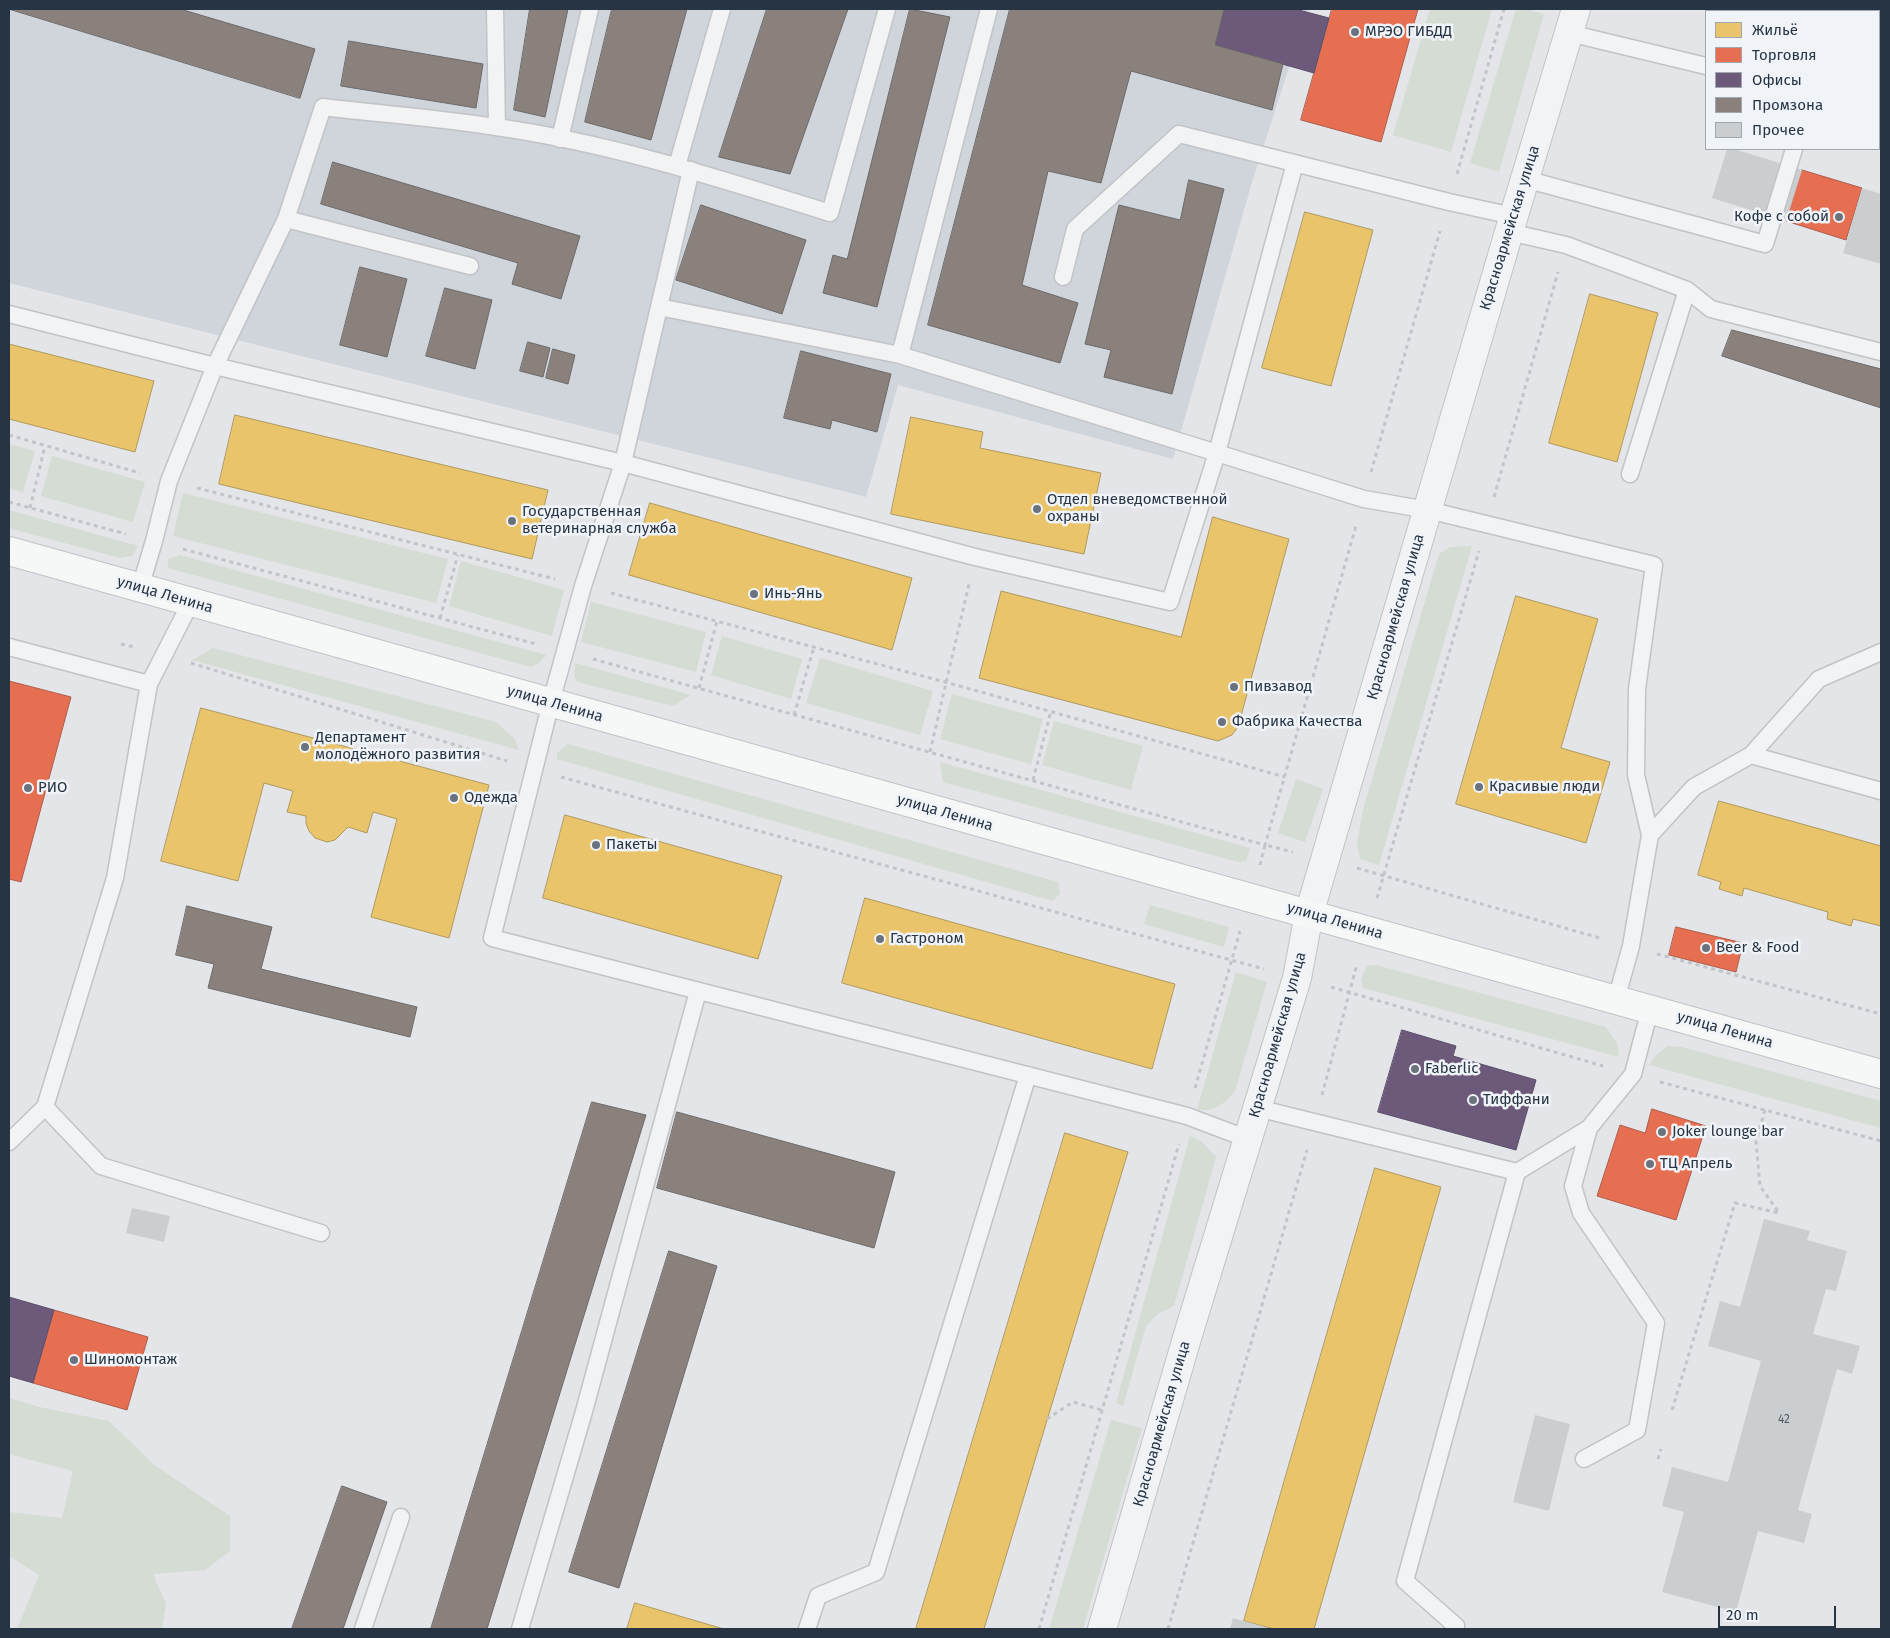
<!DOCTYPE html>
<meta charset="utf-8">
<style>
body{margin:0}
#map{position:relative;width:1890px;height:1638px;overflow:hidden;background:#e3e5e8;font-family:"Fira Sans",sans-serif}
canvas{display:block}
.frame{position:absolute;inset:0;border:10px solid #273444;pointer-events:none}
.legend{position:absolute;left:1705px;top:10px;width:175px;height:140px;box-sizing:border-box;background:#f0f4f8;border:1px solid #a0a7b0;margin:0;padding:6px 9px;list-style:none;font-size:15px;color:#273444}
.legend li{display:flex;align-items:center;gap:10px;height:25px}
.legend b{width:25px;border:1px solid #a0a7b0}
.scale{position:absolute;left:1718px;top:1606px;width:118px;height:22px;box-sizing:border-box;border:2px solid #273444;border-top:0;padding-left:6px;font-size:15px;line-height:18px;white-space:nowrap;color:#273444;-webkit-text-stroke:4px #f0f4f8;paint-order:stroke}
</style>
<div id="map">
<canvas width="1890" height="1638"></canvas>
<div class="frame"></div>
<ul class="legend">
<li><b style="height:14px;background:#e9c46a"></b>Жильё</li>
<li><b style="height:14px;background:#e76f51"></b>Торговля</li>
<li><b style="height:14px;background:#6d597a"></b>Офисы</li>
<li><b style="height:14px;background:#8a817c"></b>Промзона</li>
<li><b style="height:14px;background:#cbced1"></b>Прочее</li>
</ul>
<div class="scale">20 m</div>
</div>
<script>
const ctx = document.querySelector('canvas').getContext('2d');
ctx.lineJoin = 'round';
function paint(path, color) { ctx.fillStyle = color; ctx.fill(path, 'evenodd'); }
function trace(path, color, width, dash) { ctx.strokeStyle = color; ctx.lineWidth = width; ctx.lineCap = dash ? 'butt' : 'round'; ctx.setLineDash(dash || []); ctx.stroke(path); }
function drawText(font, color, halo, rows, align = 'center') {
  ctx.font = font + ' "Fira Sans",sans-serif'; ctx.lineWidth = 5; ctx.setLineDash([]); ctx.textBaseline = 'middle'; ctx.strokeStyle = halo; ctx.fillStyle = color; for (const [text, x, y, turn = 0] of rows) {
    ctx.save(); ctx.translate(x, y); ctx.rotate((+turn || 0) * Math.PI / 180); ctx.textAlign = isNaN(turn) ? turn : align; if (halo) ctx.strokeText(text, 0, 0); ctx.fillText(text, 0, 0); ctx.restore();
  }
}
paint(new Path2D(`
 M9 9H1308L1252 182 1173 459 898 385 866 497 9 283Z`), '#d0d5dc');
paint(new Path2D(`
 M1430 9H1492L1451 152 1393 135Z
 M1516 9H1526L1544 14 1499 172 1470 163Z
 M9 444 35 451 23 492 9 488Z
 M52 456 145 482 133 522 41 496Z
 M183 493 448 559 436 603 173 536Z
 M9 510 138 546 132 556 120 558 9 528Z
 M1472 546 1379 865 1360 859 1357 844 1363 810 1439 554 1450 547Z
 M180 555 546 655 539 663 531 667 168 568V559Z
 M461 561 564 590 552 636 449 606Z
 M591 602 706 632 696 672 581 642Z
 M722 636 802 659 791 699 711 675Z
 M213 648 496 722 515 739 519 750 192 660Z
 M820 658 933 691 920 735 806 703Z
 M575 663 691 695 673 706 577 682 574 674Z
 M952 694 1043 719 1031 764 940 739Z
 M1054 721 1143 746 1131 790 1042 765Z
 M568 744 1058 882 1060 893 1053 901 557 759V753Z
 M940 762 1250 848 1246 861 1238 862 943 782Z
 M1296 779 1323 789 1305 842 1278 833Z
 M1150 905 1229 927 1224 947 1144 924Z
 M1376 965 1606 1027 1617 1043 1619 1057 1363 988 1361 979 1367 966Z
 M1236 972 1267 982 1235 1091C1223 1105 1216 1111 1197 1110Z
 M1668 1046 1682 1047 1881 1101V1128L1649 1065 1657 1054Z
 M1190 1136 1201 1141 1216 1157 1174 1306 1158 1314 1146 1326 1123 1406 1116 1403Z
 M9 1398 39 1407 109 1421 153 1464 230 1516V1551L205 1570 153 1574 166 1604 162 1629H17L39 1575 9 1556V1512L62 1518 73 1471 9 1454Z
 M1111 1420 1142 1428 1083 1629H1049Z`), '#d4dcd3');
const homes = new Path2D(`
 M1305 212 1373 230 1331 386 1262 368Z
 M1590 294 1658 313 1617 462 1549 443Z
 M9 344 154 381 135 452 9 419Z
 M235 415 548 490 532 559 219 484Z
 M911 417 983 432 980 448 1101 473 1084 554 891 514Z
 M650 503 912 578 892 650 629 575Z
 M1213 517 1289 539 1238 727 1232 735 1218 741 979 678 1001 591 1181 637Z
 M1516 596 1598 619 1561 748 1610 762 1586 843 1456 804Z
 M201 708 489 785 449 938 371 917 397 819 373 812 367 833 348 827 335 840 327 842 315 838 309 831 306 824V816L287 812 293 791 264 783 238 881 161 861Z
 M1719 801 1881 846V926L1853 919 1851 926 1827 919 1828 912 1744 888 1742 896 1719 889 1721 882 1698 875Z
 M565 815 782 876 758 959 543 898Z
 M865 898 1175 984 1152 1069 842 983Z
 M1065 1133 1128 1152 984 1629H916Z
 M1375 1168 1441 1187 1314 1629H1274L1244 1621Z
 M635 1603 724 1629H627Z`);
paint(homes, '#e9c46a');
trace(homes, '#af995f', 1);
const shops = new Path2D(`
 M1332 9H1418L1381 142 1301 120Z
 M1802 170 1862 188 1846 240 1786 221Z
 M9 681 71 697 21 882 9 879Z
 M1676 927 1743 943 1736 972 1669 955Z
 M1652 1109 1706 1126 1676 1220 1597 1196 1620 1125 1645 1133Z
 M54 1310 148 1337 127 1410 33 1383Z`);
paint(shops, '#e76f51');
trace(shops, '#ad5d4d', 1);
const offices = new Path2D(`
 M1224 9H1295L1329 18 1314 73 1215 45Z
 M1402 1030 1456 1046 1453 1056 1536 1080 1516 1150 1378 1112Z
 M9 1297 54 1310 33 1383 9 1376Z`);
paint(offices, '#6d597a');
trace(offices, '#584e6a', 1);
const industry = new Path2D(`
 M9 9H180L315 49 300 98Z
 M530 9H568L545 117 514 110Z
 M612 9H687L651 140 585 122Z
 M767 9H848L790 174 719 157Z
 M910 9 950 17 877 307 823 293 833 255 847 259Z
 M1010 9H1224L1215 45 1283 64 1272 110 1131 71 1101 183 1048 171 1022 285 1078 303 1060 363 928 325Z
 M349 41 483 64 476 108 341 86Z
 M333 162 580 236 561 299 512 284 518 263 321 204Z
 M1189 180 1224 189 1172 394 1104 377 1111 350 1085 344 1119 205 1180 220Z
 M701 205 806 240 782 314 676 280Z
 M360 267 407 279 387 357 340 345Z
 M445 288 492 300 475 369 426 356Z
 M1732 330 1881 369V408L1722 356Z
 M528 342 550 348 543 377 520 371Z
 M553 349 575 355 568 384 546 378Z
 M801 351 891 374 877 432 832 420 830 429 784 418Z
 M187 906 272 927 261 969 417 1007 410 1037 208 988 214 964 176 955Z
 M592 1102 646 1115 487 1629H431Z
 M677 1112 895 1172 874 1248 657 1188Z
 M669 1251 717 1266 619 1588 569 1572Z
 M342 1486 387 1502 343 1629H292Z`);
paint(industry, '#8a817c');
trace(industry, '#6c6a6b', 1);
paint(new Path2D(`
 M1727 149H1734L1802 170 1786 221 1712 198Z
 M1862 188 1881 194V264L1843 253Z
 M132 1208 170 1216 164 1242 126 1233Z
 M1764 1219 1810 1231 1807 1240 1847 1251 1836 1291 1826 1289 1813 1334 1860 1346 1852 1374 1837 1369 1798 1510 1812 1514 1804 1543 1758 1531 1736 1612 1662 1592 1684 1512 1662 1506 1672 1467 1728 1482 1761 1361 1708 1346 1720 1301 1740 1307Z
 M1535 1415 1570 1424 1549 1511 1513 1502Z
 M1233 1618 1272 1629H1230Z`), '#cbced1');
const lane = new Path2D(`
 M495 9 497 127
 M1569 33 1706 66
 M560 139 590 9
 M677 166 722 9
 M691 170 659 307 900 355 989 9
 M1525 179 1765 244 1794 149
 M286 219 470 266
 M1509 232 1566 245 1687 290 1630 474
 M1063 277 1075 229 1179 134 1449 202 1513 216
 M1687 290 1711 309 1881 352
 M659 307 623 463 583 586 551 702 492 938 1187 1116 1248 1139
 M9 314 215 366 623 463 975 557 1170 602 1217 453 1364 499 1428 510 1654 565 1637 689 1636 775 1650 835 1631 946 1616 1000
 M900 355 1217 453 1295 163
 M140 588 154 541 169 481 215 366 286 219 323 107C380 114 439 118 496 127 610 143 721 179 830 213L887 9
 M191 602 149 684 115 878 45 1107 101 1166 321 1233
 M9 647 149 684
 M1751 755 1819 679 1881 652
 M1650 835 1694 787 1751 755 1881 791
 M1257 1108 1517 1172 1405 1581 1456 1626 1455 1629
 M9 1142 45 1107
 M1517 1172 1589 1128 1633 1074 1650 1009
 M1584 1459 1637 1430 1656 1323 1581 1213 1573 1186 1589 1128
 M363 1629 401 1517
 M520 1629 583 1415 698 991
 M807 1629 818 1596 876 1572 1028 1075`);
const street = new Path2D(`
 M1102 1629 1187 1338 1297 978 1309 914 1509 232 1576 9`);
const secondary = new Path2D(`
 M9 551 1881 1074`);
trace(lane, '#c1c3c6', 19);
trace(street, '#c1c3c6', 30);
trace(secondary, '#c1c3c6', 30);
trace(new Path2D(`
 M1457 174 1504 9
 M9 435 140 473
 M1371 472 1440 231
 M197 488 555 579
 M1494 497 1558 272
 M9 502 126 534
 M30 508 45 446
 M183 549 536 644
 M611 593 945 682 1285 777
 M440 618 458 555
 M121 644 135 647
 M593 659 1265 845 1356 526
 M191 663 507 761
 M699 688 717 621
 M794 715 814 647
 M930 752 969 584
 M561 777 1264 969
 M1033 780 1051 711
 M1260 865 1265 845 1293 852
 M1357 868 1603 939
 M1377 898 1479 551
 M1657 954 1881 1014
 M1331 987 1603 1066
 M1660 1082 1881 1141
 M1195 1088 1240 931
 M1322 1095 1357 964
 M1672 1410 1735 1203 1779 1213 1760 1186 1756 1141 1765 1110
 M1047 1419 1073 1402 1102 1410
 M1658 1459 1661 1449
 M1039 1629 1179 1144
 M1168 1629 1307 1150`), '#c1c4c8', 3, [4, 4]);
trace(lane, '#f2f3f5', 16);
trace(street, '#f2f3f5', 28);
trace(secondary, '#f6f7f7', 28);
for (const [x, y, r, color] of [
 [1355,32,5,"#69727d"],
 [1839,217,5,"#69727d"],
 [1037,509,5,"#69727d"],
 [512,521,5,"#69727d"],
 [754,594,5,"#69727d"],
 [1234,687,5,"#69727d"],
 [1222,722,5,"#69727d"],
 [305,747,5,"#69727d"],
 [1479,787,5,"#69727d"],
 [28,788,5,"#69727d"],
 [454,798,5,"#69727d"],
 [596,845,5,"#69727d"],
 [880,939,5,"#69727d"],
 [1706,948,5,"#69727d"],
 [1415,1069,5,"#69727d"],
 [1473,1100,5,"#69727d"],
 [1662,1132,5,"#69727d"],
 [1650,1164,5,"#69727d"],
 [74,1360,5,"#69727d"]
]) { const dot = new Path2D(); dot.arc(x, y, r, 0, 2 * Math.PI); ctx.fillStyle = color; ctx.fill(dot); trace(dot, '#f0f4f8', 2); }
drawText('12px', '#515b68', null, [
 ["42",1784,1420]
]);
drawText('15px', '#273444', '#f0f4f8', [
 ["МРЭО ГИБДД",1365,32],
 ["Кофе с собой",1829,217,"right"],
 ["Отдел вневедомственной",1047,500],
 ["охраны",1047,517],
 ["Государственная",522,512],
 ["ветеринарная служба",522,529],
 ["Инь-Янь",764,594],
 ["Пивзавод",1244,687],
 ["Фабрика Качества",1232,722],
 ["Департамент",315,738],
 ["молодёжного развития",315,755],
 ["Красивые люди",1489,787],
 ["РИО",38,788],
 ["Одежда",464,798],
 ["Пакеты",606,845],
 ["Гастроном",890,939],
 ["Beer & Food",1716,948],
 ["Faberlic",1425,1069],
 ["Тиффани",1483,1100],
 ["Joker lounge bar",1672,1132],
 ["ТЦ Апрель",1660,1164],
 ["Шиномонтаж",84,1360]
], 'left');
drawText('15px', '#273444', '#f0f4f8', [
 ["Красноармейская улица",1510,228,-73],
 ["улица Ленина",165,595,16],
 ["Красноармейская улица",1396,617,-74],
 ["улица Ленина",555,704,16],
 ["улица Ленина",945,813,16],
 ["улица Ленина",1335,921,16],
 ["улица Ленина",1725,1030,16],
 ["Красноармейская улица",1278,1035,-74],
 ["Красноармейская улица",1162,1424,-74]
]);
</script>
